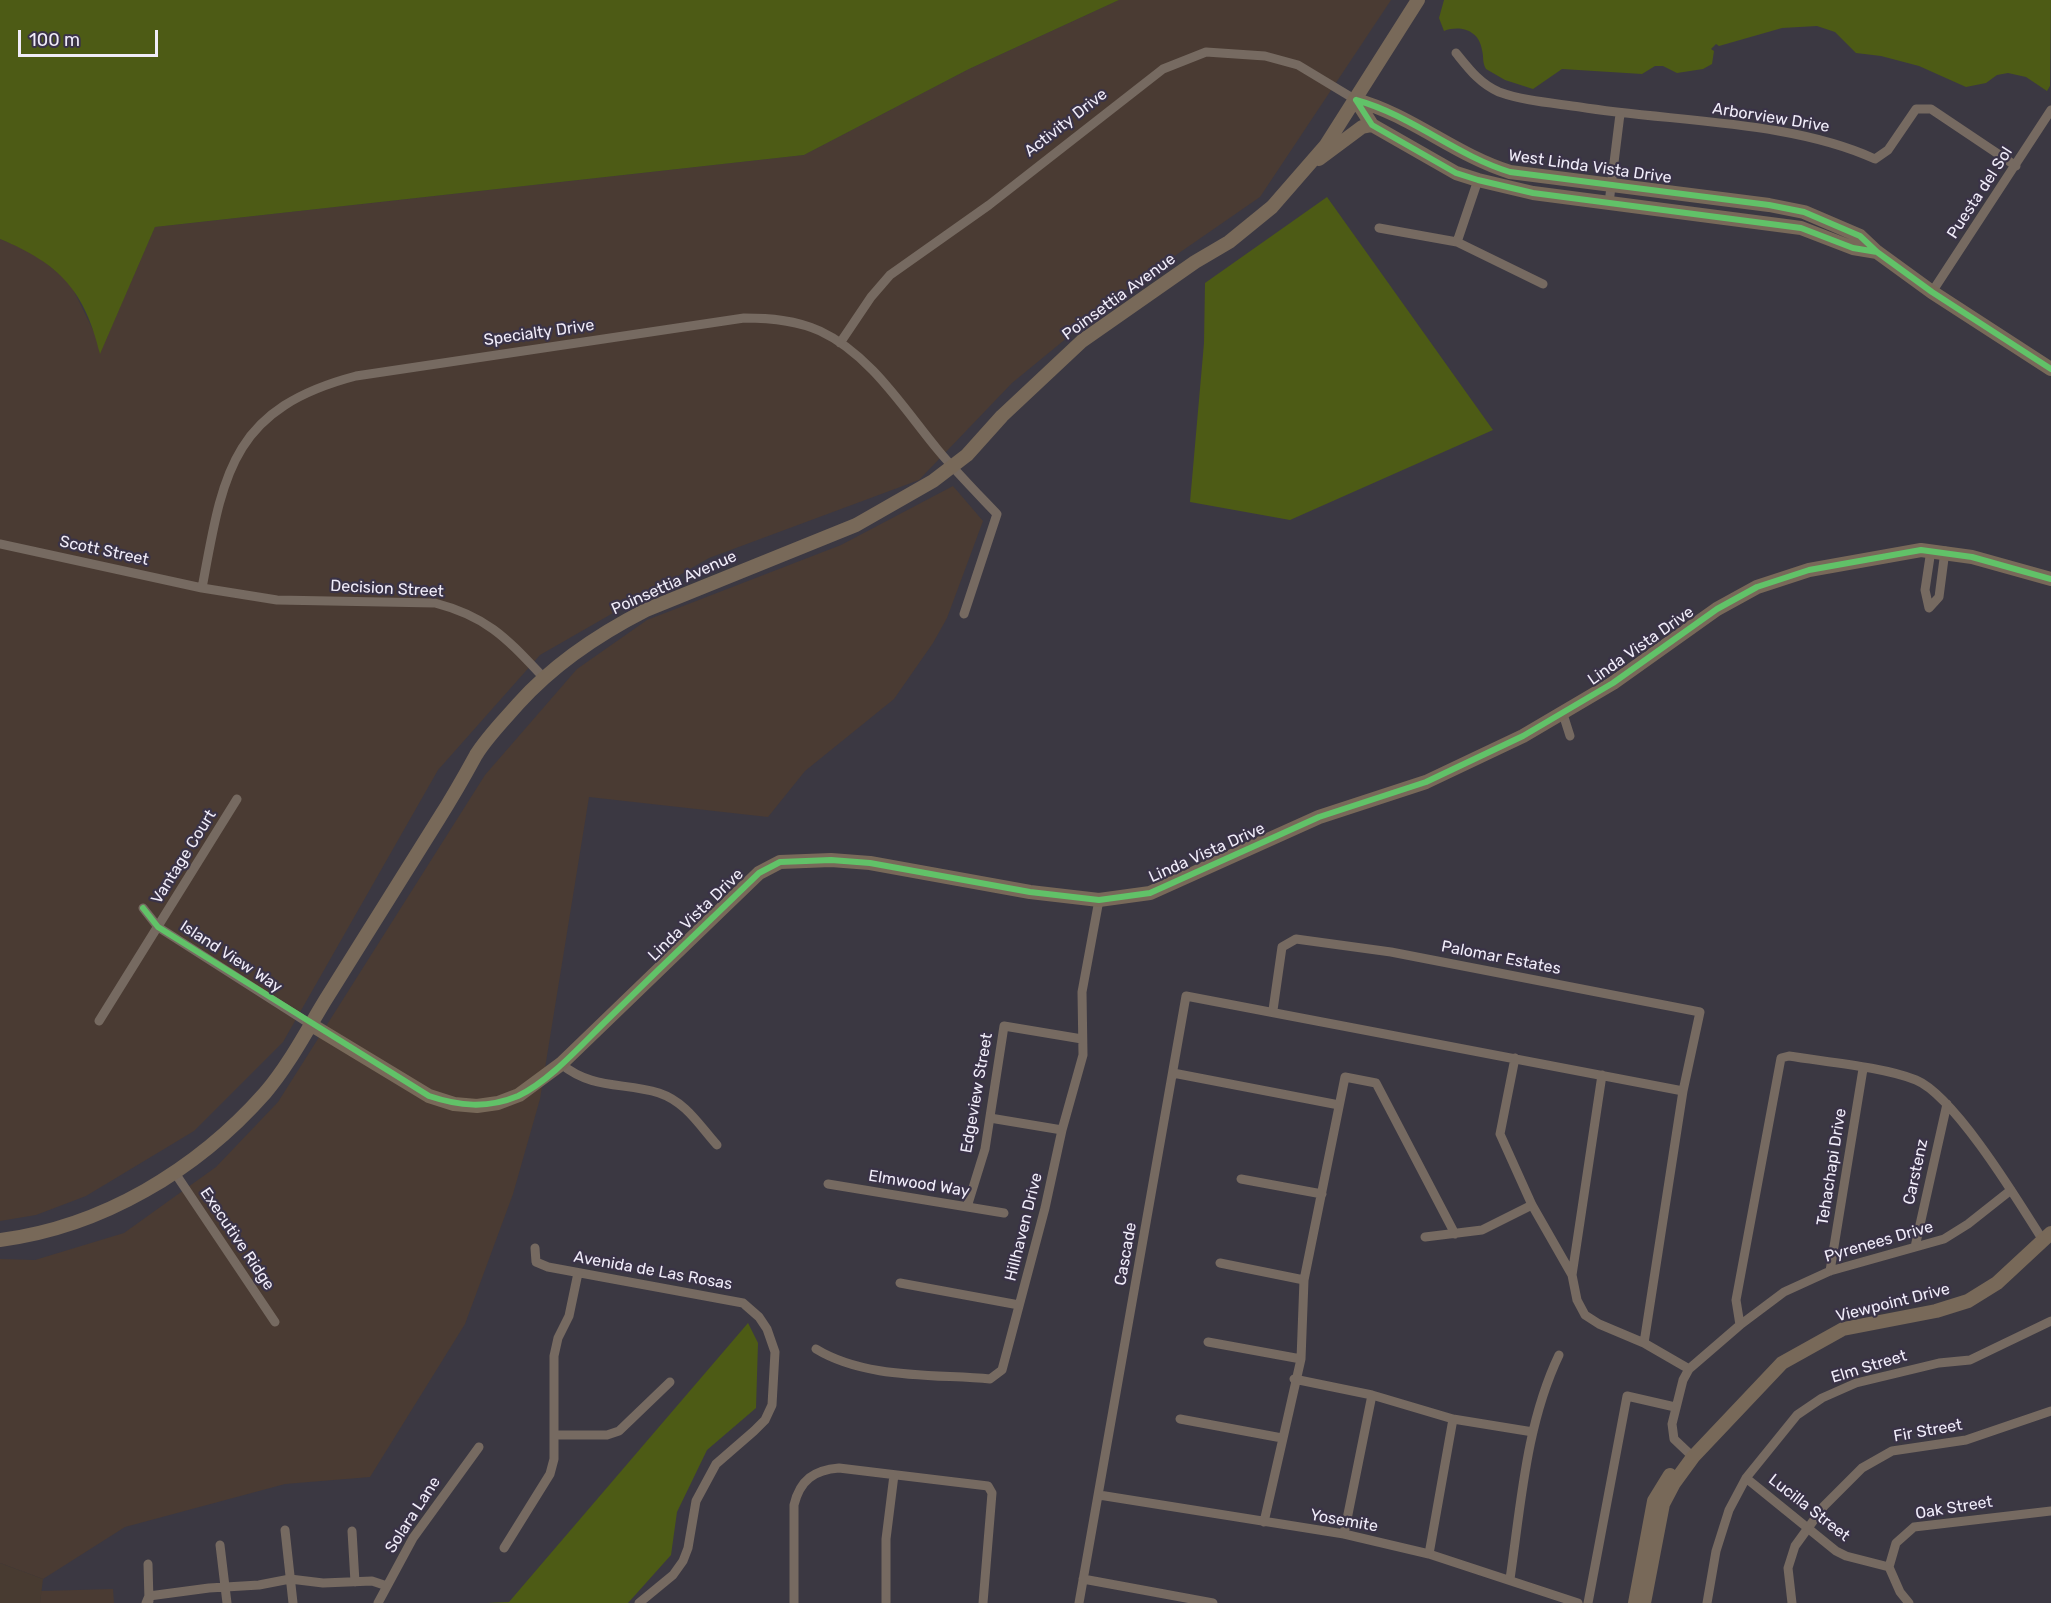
<!DOCTYPE html>
<style>
body{margin:0}
#map{position:relative;width:2051px;height:1603px;overflow:hidden;background:#3b3842;font-family:Rubik,sans-serif}
canvas{display:block}
.scale{position:absolute;left:18px;top:30px;width:140px;height:27px;box-sizing:border-box;border:3px solid #f0ecf9;border-top:0;padding-left:8px;font-size:18px;line-height:21px;white-space:nowrap;color:#f0ecf9;-webkit-text-stroke:4px #3a3347;paint-order:stroke}
</style>
<div id="map">
<canvas width="2051" height="1603"></canvas>
<div class="scale">100 m</div>
</div>
<script>
const ctx = document.querySelector('canvas').getContext('2d');
ctx.lineJoin = 'round';
function paint(path, color) { ctx.fillStyle = color; ctx.fill(path, 'evenodd'); }
function trace(path, color, width, dash) { ctx.strokeStyle = color; ctx.lineWidth = width; ctx.lineCap = dash ? 'butt' : 'round'; ctx.setLineDash(dash || []); ctx.stroke(path); }
function drawText(font, color, halo, rows, align = 'center') {
  ctx.font = font + ' Rubik,sans-serif'; ctx.lineWidth = 4.5; ctx.setLineDash([]); ctx.textBaseline = 'middle'; ctx.strokeStyle = halo; ctx.fillStyle = color; for (const [text, x, y, turn = 0] of rows) {
    ctx.save(); ctx.translate(x, y); ctx.rotate((+turn || 0) * Math.PI / 180); ctx.textAlign = isNaN(turn) ? turn : align; if (halo) ctx.strokeText(text, 0, 0); ctx.fillText(text, 0, 0); ctx.restore();
  }
}
paint(new Path2D(`
 M1119 0H1391L1260 197 1124 291 1012 383 919 480 709 558 540 655 438 770 283 1042 194 1131 86 1196 36 1215 0 1221V239L34 253 70 283 96 336 100 353 155 227 804 155 969 69Z
 M953 486 983 521 947 618 933 643 894 699 805 771 768 817 589 797 540 1099 513 1194 465 1324 370 1477 285 1484 125 1527 43 1579 0 1563V1259L35 1260 124 1233 216 1167 278 1102 485 775 577 669 647 620 841 545Z
 M113 1589 114 1603H40L41 1591Z`), '#4a3b33');
paint(new Path2D(`
 M0 1563 43 1579 40 1603H0Z`), '#483b31');
paint(new Path2D(`
 M0 0H1119L969 69 804 155 155 227 100 354C85 291 60 264 0 239Z
 M1444 0H2051L2050 86 2047 91 2026 77 2008 73 1997 75 1986 83 1966 87 1919 66 1881 56 1856 53 1835 32 1817 26 1782 28 1719 46 1716 44 1711 49 1714 51 1712 64 1703 69 1677 73 1663 66H1655L1642 74 1562 69 1533 89 1505 80 1486 69C1482 62 1484 58 1482 50 1479 30 1460 25 1444 31L1439 18Z
 M1327 197 1493 430 1290 520 1190 502 1204 343 1205 283Z
 M748 1323 758 1343 756 1408 707 1450 677 1512 671 1555 628 1603H487L509 1602Z`), '#4d5b15');
trace(new Path2D(`
 M1456 53C1469 69 1480 84 1499 92 1524 101 1553 103 1580 107 1673 122 1790 120 1875 159L1888 150 1916 109H1931L2016 166
 M1609 203 1620 114
 M1379 228 1457 242 1543 284
 M1457 242 1478 180
 M1932 292 2051 110
 M840 343 871 297 890 275 989 205 1163 69 1206 52 1265 56 1298 65 1356 100
 M0 544 202 588 277 600 435 603C489 617 508 640 545 679
 M1931 550 1925 590 1929 608 1939 597 1945 551
 M202 588C223 475 230 409 356 376L744 318C770 318 796 320 820 331 870 354 904 409 938 450 957 473 977 493 997 514L964 614
 M1563 714 1570 736
 M143 908 158 927 310 1024
 M1273 1010 1282 947 1296 939 1391 952 1700 1012 1683 1091 1644 1343
 M99 1021 237 799
 M1515 1058 1500 1134 1532 1205 1572 1275
 M561 1064C593 1090 623 1082 659 1093 686 1102 699 1125 717 1145
 M1173 1073 1339 1105
 M1602 1075 1572 1275 1577 1300 1585 1315 1599 1324 1644 1343 1689 1369
 M990 1118 1062 1130
 M175 1173 275 1322
 M1241 1179 1322 1194
 M828 1184 1004 1213
 M967 1207 985 1149 1004 1026 1082 1039
 M1425 1237 1482 1230 1532 1205
 M1915 1247 1947 1104
 M535 1248 536 1262 548 1267 743 1303 759 1317 767 1329 775 1352 772 1405 765 1420 754 1431 716 1464 696 1501 688 1548 683 1561 673 1575 639 1603
 M1220 1263 1304 1280
 M1830 1271 1863 1069
 M900 1283 1019 1305
 M1740 1325 1736 1300 1781 1058 1789 1056C1826 1062 1884 1067 1916 1080 1955 1096 2020 1204 2044 1242
 M1208 1342 1301 1359
 M816 1349C865 1379 934 1374 990 1379L1002 1370 1045 1208 1062 1130 1083 1055 1082 992 1099 900
 M1294 1379 1372 1395 1453 1419 1533 1432
 M1180 1419 1282 1438
 M555 1435H607L619 1431 670 1382
 M1693 1457 1674 1439 1672 1424 1683 1380 1689 1369 1740 1325 1784 1292 1830 1271 1944 1239 1968 1224 2011 1190
 M1746 1478 1836 1551 1846 1556 1889 1567
 M1099 1495 1344 1534 1429 1554 1578 1603
 M1264 1522 1301 1359 1304 1280 1345 1077 1376 1083 1455 1234
 M285 1530 293 1603
 M352 1531 355 1582
 M1344 1534 1372 1395
 M220 1545 227 1603
 M504 1548 550 1474 554 1459V1356L558 1338 569 1316 578 1273
 M1429 1554 1453 1419
 M148 1564 149 1601
 M1083 1579 1213 1603
 M1510 1579C1521 1504 1526 1424 1559 1355
 M146 1603 149 1596 209 1588 259 1585 290 1579 323 1583 372 1581 387 1586
 M378 1603 413 1538 479 1447
 M794 1603V1505C800 1480 814 1470 839 1468L988 1486 992 1493 983 1603
 M886 1603V1539L894 1475
 M1079 1603 1186 996 1683 1091
 M1588 1603 1627 1396 1675 1407
 M1707 1603 1716 1551 1729 1510 1746 1478 1797 1415 1822 1398 1856 1383 1939 1363 1970 1360 2051 1321
 M1792 1603 1788 1568 1795 1546 1824 1506 1862 1468 1892 1451 1966 1440 2051 1411
 M1909 1603 1900 1592 1889 1567 1896 1543 1914 1527 2051 1511`), '#766a61', 9);
trace(new Path2D(`
 M1356 100C1411 115 1455 155 1510 172L1769 205 1804 212 1860 236 1877 252 1932 292 2051 369
 M1356 100 1372 125 1456 173 1478 180 1533 193 1801 228 1853 248 1877 252
 M1319 159 1362 127 1372 125
 M310 1024 429 1096 454 1104 477 1106 498 1103 519 1095 561 1064 759 873 780 862 831 860 870 863 1030 892 1099 900 1150 893 1319 817 1426 782 1523 736 1613 683 1717 609 1757 587 1809 570 1921 550 1972 557 2051 579
 M0 1240C102 1227 197 1170 265 1093 289 1065 307 1030 326 999 364 939 401 879 438 820 452 798 464 777 476 755 487 737 504 720 518 704 553 665 599 634 646 610L856 525 933 481 967 455 1002 416 1082 341 1195 262 1229 242 1272 207 1326 145 1418 0
 M1635 1603 1654 1501 1670 1475
 M1644 1603 1663 1504 1674 1483 1693 1457 1782 1363 1843 1329 1936 1311 1968 1301 1997 1283 2051 1233`), '#786959', 14);
trace(new Path2D(`
 M1356 100C1411 115 1455 155 1510 172L1769 205 1804 212 1860 236 1877 252 1932 292 2051 369
 M1356 100 1372 125 1456 173 1478 180 1533 193 1801 228 1853 248 1877 252
 M143 908 158 927 429 1096C459 1106 487 1109 518 1096 550 1081 582 1044 608 1019 658 970 708 922 759 873L780 862 831 860 870 863 1030 892 1099 900 1150 893 1319 817 1426 782 1523 736 1613 683 1717 609 1757 587 1809 570 1921 550 1972 557 2051 579`), '#61c268', 6);
drawText('16px', '#f0ecf9', '#3a3347', [
 ["Arborview Drive",1771,118,9],
 ["Activity Drive",1066,123,-38],
 ["West Linda Vista Drive",1590,167,8],
 ["Puesta del Sol",1980,193,-57],
 ["Poinsettia Avenue",1119,297,-36],
 ["Specialty Drive",539,333,-8],
 ["Scott Street",104,551,12],
 ["Poinsettia Avenue",674,583,-24],
 ["Decision Street",387,589,3],
 ["Linda Vista Drive",1641,646,-35],
 ["Linda Vista Drive",1207,853,-24],
 ["Vantage Court",184,857,-58],
 ["Linda Vista Drive",696,915,-44],
 ["Island View Way",231,957,33],
 ["Palomar Estates",1501,958,11],
 ["Edgeview Street",977,1093,-80],
 ["Tehachapi Drive",1832,1167,-81],
 ["Carstenz",1916,1172,-78],
 ["Elmwood Way",919,1184,9],
 ["Hillhaven Drive",1024,1227,-76],
 ["Executive Ridge",237,1239,56],
 ["Pyrenees Drive",1879,1242,-16],
 ["Cascade",1126,1254,-80],
 ["Avenida de Las Rosas",653,1271,10],
 ["Viewpoint Drive",1893,1303,-14],
 ["Elm Street",1869,1367,-17],
 ["Fir Street",1928,1431,-10],
 ["Lucilla Street",1809,1508,38],
 ["Oak Street",1954,1508,-9],
 ["Solara Lane",413,1515,-57],
 ["Yosemite",1344,1521,10]
]);
</script>
